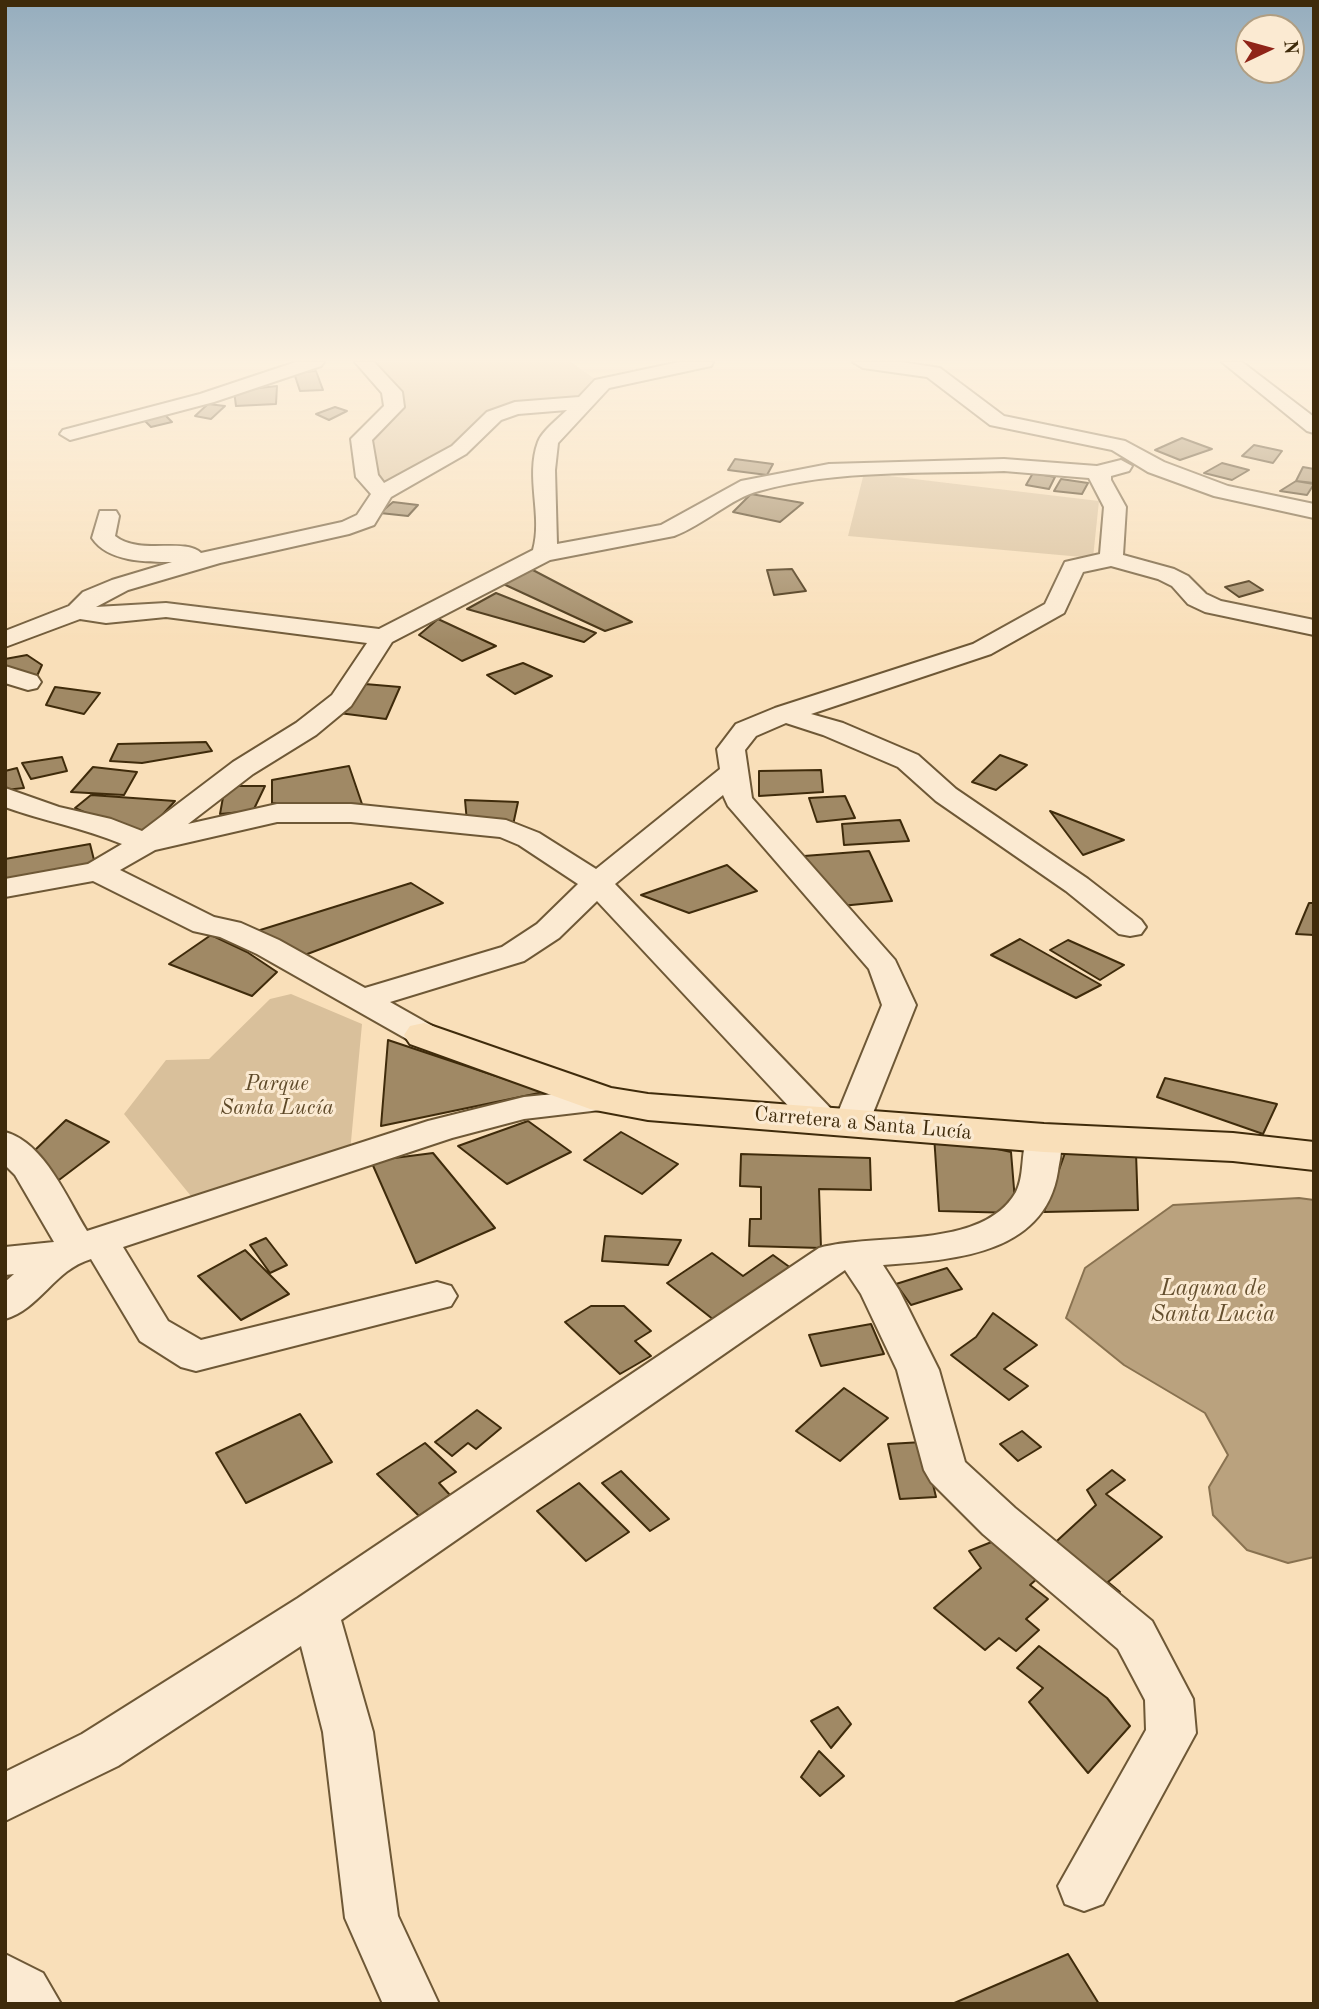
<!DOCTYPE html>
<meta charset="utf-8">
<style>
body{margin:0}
#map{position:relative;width:1319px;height:2009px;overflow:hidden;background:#f9dfb9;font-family:"Old Standard TT",serif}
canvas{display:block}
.frame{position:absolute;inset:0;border:7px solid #3f2b0b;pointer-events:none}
.north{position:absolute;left:1235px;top:14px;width:70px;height:70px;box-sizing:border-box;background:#fbead2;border:2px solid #b09e82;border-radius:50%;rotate:85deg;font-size:19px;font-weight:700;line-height:28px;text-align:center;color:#3f2b0b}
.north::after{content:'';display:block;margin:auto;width:24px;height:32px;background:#8f2418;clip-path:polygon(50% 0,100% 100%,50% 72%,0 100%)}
</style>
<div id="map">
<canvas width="1319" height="2009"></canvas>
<div class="frame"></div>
<div class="north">N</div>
</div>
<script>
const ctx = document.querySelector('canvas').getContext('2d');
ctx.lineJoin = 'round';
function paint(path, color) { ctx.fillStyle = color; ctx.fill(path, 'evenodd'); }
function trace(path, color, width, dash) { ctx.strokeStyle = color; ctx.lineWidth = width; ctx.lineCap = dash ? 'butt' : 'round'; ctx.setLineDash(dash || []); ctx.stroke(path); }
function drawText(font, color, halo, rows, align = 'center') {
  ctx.font = font + ' "Old Standard TT",serif'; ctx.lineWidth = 6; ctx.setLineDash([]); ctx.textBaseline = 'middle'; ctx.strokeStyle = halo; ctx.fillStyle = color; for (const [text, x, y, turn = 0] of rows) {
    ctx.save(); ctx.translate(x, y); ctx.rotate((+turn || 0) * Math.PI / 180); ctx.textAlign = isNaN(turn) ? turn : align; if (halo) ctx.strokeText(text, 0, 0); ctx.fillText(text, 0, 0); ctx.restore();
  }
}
paint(new Path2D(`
 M364 362H571L602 384 581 403 525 408 487 424 389 487 369 477 363 439 394 406 392 391Z
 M864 473 1099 501 1093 558 848 536Z
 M291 994 362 1024 350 1152 195 1201 124 1114 166 1060 209 1059 270 999Z`), '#d9c09b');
const water = new Path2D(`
 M1299 1198 1314 1200V1557L1288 1563 1247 1550 1213 1515 1209 1487 1228 1455 1205 1413 1124 1365 1066 1318 1085 1268 1173 1205Z`);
paint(water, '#baa27e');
trace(water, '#897250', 2);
const building = new Path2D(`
 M316 371 323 390 300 391 294 373Z
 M277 386 276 404 236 406 234 391Z
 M208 404 225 406 211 419 195 416Z
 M335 407 347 411 329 420 316 414Z
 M164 414 172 422 151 427 144 420Z
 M1182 438 1212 449 1180 460 1155 450Z
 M1254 445 1282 451 1273 463 1242 456Z
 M735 459 773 464 767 475 728 470Z
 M1222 463 1249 470 1232 480 1204 473Z
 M1303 467 1314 469V483L1296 481Z
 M1033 473 1055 477 1049 489 1026 485Z
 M1061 479 1088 483 1082 494 1054 491Z
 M1296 481 1314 484 1307 495 1280 491Z
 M751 494 803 503 780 522 733 512Z
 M393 502 418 505 408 516 380 513Z
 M529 568 632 622 605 631 499 582Z
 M792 569 806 591 774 595 767 570Z
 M1249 581 1263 590 1239 597 1225 587Z
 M496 593 596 633 584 642 467 609Z
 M438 619 496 646 462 661 419 635Z
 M27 655 42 665 37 676 5 668V659Z
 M523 663 552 676 515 694 487 675Z
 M365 684 400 687 386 719 339 713Z
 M55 687 100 693 84 714 46 705Z
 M206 742 212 751 142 763 110 761 118 744Z
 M1000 755 1027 765 996 790 972 782Z
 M62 757 67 771 31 779 22 763Z
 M349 766 362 804 272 803V780Z
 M93 767 137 772 124 795 71 792Z
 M17 768 24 788 5 790V771Z
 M821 770 823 792 759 796V771Z
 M225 786H265L253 811 220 814Z
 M91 795 175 801 141 838 75 808Z
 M845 796 855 818 817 822 809 798Z
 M465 800 518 802 513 825 467 822Z
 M1050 811 1124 840 1083 855Z
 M900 820 909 841 844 845 842 824Z
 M90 844 96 868 5 885V859Z
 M869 851 892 901 841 906 804 856Z
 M727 865 757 891 689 913 641 895Z
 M411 883 443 903 302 956 257 931Z
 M1309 903H1314V935L1296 934Z
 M211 935 247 952 277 972 252 996 169 964Z
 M1020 939 1101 985 1076 998 991 955Z
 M1068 940 1124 965 1100 980 1050 950Z
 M388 1040 544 1092 381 1126Z
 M1165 1078 1277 1104 1263 1134 1157 1097Z
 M66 1120 109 1142 55 1183 32 1153Z
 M528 1121 571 1152 507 1184 458 1146Z
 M621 1132 678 1164 642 1194 584 1160Z
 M934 1135 1011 1152 1016 1213 939 1211Z
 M433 1153 495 1228 416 1263 371 1161Z
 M1065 1153H1136L1138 1210 1044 1212Z
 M741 1154 870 1158 871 1190 819 1189 821 1248 749 1246 750 1219H761V1187L740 1186Z
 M605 1236 681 1240 668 1265 602 1261Z
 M266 1238 287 1265 270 1273 250 1245Z
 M245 1250 289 1294 241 1320 198 1276Z
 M712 1253 743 1276 773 1255 795 1271 719 1324 667 1283Z
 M947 1268 962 1289 911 1305 896 1284Z
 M591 1306H624L651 1331 635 1341 651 1356 620 1374 565 1322Z
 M993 1313 1037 1345 1004 1369 1028 1386 1009 1400 951 1355 976 1337Z
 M871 1324 884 1354 821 1366 809 1335Z
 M844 1388 888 1418 840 1461 796 1431Z
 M477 1410 501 1428 476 1449 468 1443 452 1456 435 1442Z
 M300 1414 332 1462 246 1503 216 1453Z
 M1022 1431 1041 1447 1018 1461 1000 1444Z
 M923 1442 936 1497 900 1499 888 1444Z
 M425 1443 456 1472 439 1483 450 1495 419 1516 377 1474Z
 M1112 1470 1125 1480 1106 1494 1162 1537 1108 1582 1120 1592 1105 1603 1047 1550 1096 1505 1087 1490Z
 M621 1471 669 1519 650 1531 602 1483Z
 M579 1483 629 1532 586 1561 537 1511Z
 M994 1541 1039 1577 1030 1585 1048 1599 1026 1619 1039 1630 1016 1651 999 1638 985 1650 934 1608 981 1568 969 1551Z
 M1039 1646 1107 1698 1130 1726 1088 1773 1029 1702 1043 1688 1017 1668Z
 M838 1707 851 1724 831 1748 811 1721Z
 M819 1751 844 1776 820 1796 801 1777Z
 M1068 1954 1099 2004H952Z`);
paint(building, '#a08965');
trace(building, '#3f2b0b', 2);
const minor = new Path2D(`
 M296 362H324L321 366 214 402 70 440 60 434 63 430 200 394Z
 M355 362H374L402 392 404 407 372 440 378 475 384 483 452 446 487 412 515 402 579 397 595 380 679 362H713L711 366 609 388 558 443 555 470 557 544 661 525 741 481 829 464 1004 459 1097 466 1121 460 1132 466 1129 471 1111 476V480L1126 507 1123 555 1174 569 1188 576 1206 594 1221 601 1314 620V635L1205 612 1188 604 1172 586 1158 579 1111 566 1083 572 1064 613 991 654 811 714 843 723 918 755 956 789 1088 879 1141 920 1146 927 1141 934 1130 936 1119 934 1066 891 936 801 898 767 823 735 786 723 756 736 745 750 752 798 895 960 916 1005 869 1123 864 1131 851 1135 838 1131 836 1127 822 1132 809 1128 597 901 559 938 524 961 390 1002 436 1028 441 1035 436 1042 424 1045 412 1042 257 954 220 937 193 931 93 881 5 897V879L88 864 122 844C84 828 44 821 5 807V788L59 807 111 819 142 831 233 762 296 723 332 695 367 643 166 617 106 623 80 619 5 647V631L69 606 83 592 112 580 172 562C146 562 108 562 92 538L100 511H116L119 516 115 536C140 556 184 537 201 553L342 522 357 515 371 494 356 477 351 439 384 406 382 393ZM567 410C558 419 542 431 538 442 525 477 543 516 533 550L379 629 166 603 96 607 128 590 220 563 349 534 374 525 391 497 466 454 501 420 518 414ZM1004 471 1089 478 1104 507 1100 554 1065 562 1045 604 973 644 775 708 736 724 717 749 720 769 596 869 539 833 506 820 351 804H277L188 824 253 774 316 735 351 706 392 642 550 560 674 536C704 525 731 498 759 491 838 469 923 474 1004 471ZM723 795 728 806 869 969 882 1005 837 1115 615 884ZM277 822H351L500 837 519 845 578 884 537 924 502 947 365 988 279 940 241 923 214 917 120 870 155 850Z
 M853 362H901L940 368 1004 416 1125 441 1164 462 1228 486 1314 504V518L1214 496 1148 472 1112 450 990 425 927 377 863 368Z
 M1222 362H1242L1314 417V433L1307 431Z
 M5 666 37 676 41 682 37 688 28 690 5 683Z
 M604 1089 617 1092 622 1100 617 1108 524 1119 452 1138 123 1247 168 1321 201 1340 437 1282 451 1286 457 1296 451 1306 196 1371 181 1367 140 1341 91 1259C54 1270 40 1309 5 1319V1282L14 1274 5 1275V1247L54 1242 15 1175 5 1165V1132C45 1143 67 1199 87 1231L428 1121 524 1097Z
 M1044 1126 1057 1130C1065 1142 1060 1157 1058 1171 1045 1256 950 1260 883 1265L899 1290 939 1370 965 1462 1015 1508 1152 1621 1193 1699 1196 1733 1103 1904 1084 1911 1065 1904 1058 1886 1146 1730 1145 1700 1118 1649 983 1534 931 1482 924 1470 897 1370 861 1294 845 1270 341 1620 373 1732 398 1916 439 2004H383L345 1918 323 1732 301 1646 118 1766 5 1821V1772L82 1734 298 1598 819 1248C876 1232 982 1251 1016 1192 1026 1173 1019 1148 1031 1130Z
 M5 1954 43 1973 61 2004H5Z`);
const major = new Path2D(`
 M424 1023 611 1088 648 1094 1044 1124 1233 1133 1314 1142V1170L1233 1161 1044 1152 648 1120 590 1109 410 1044 404 1035 410 1026Z`);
trace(minor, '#6e5836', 4);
trace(major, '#3f2b0b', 4);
paint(minor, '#fbead2');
paint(major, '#f9dfb9');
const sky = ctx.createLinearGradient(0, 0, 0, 643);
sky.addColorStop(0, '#95adbe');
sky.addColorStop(0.56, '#fcf1e0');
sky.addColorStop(1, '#fcf1e000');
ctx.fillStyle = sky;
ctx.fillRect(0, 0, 1319, 643);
drawText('italic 21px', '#5e4928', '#fbead2', [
 ["Parque",277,1084],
 ["Santa Lucía",277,1108]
]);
drawText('21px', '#3f2b0b', '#fbead2', [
 ["Carretera a Santa Lucía",863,1124,5]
]);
drawText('italic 23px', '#644f2e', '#fbead2', [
 ["Laguna de",1213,1289],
 ["Santa Lucia",1213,1315]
]);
</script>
